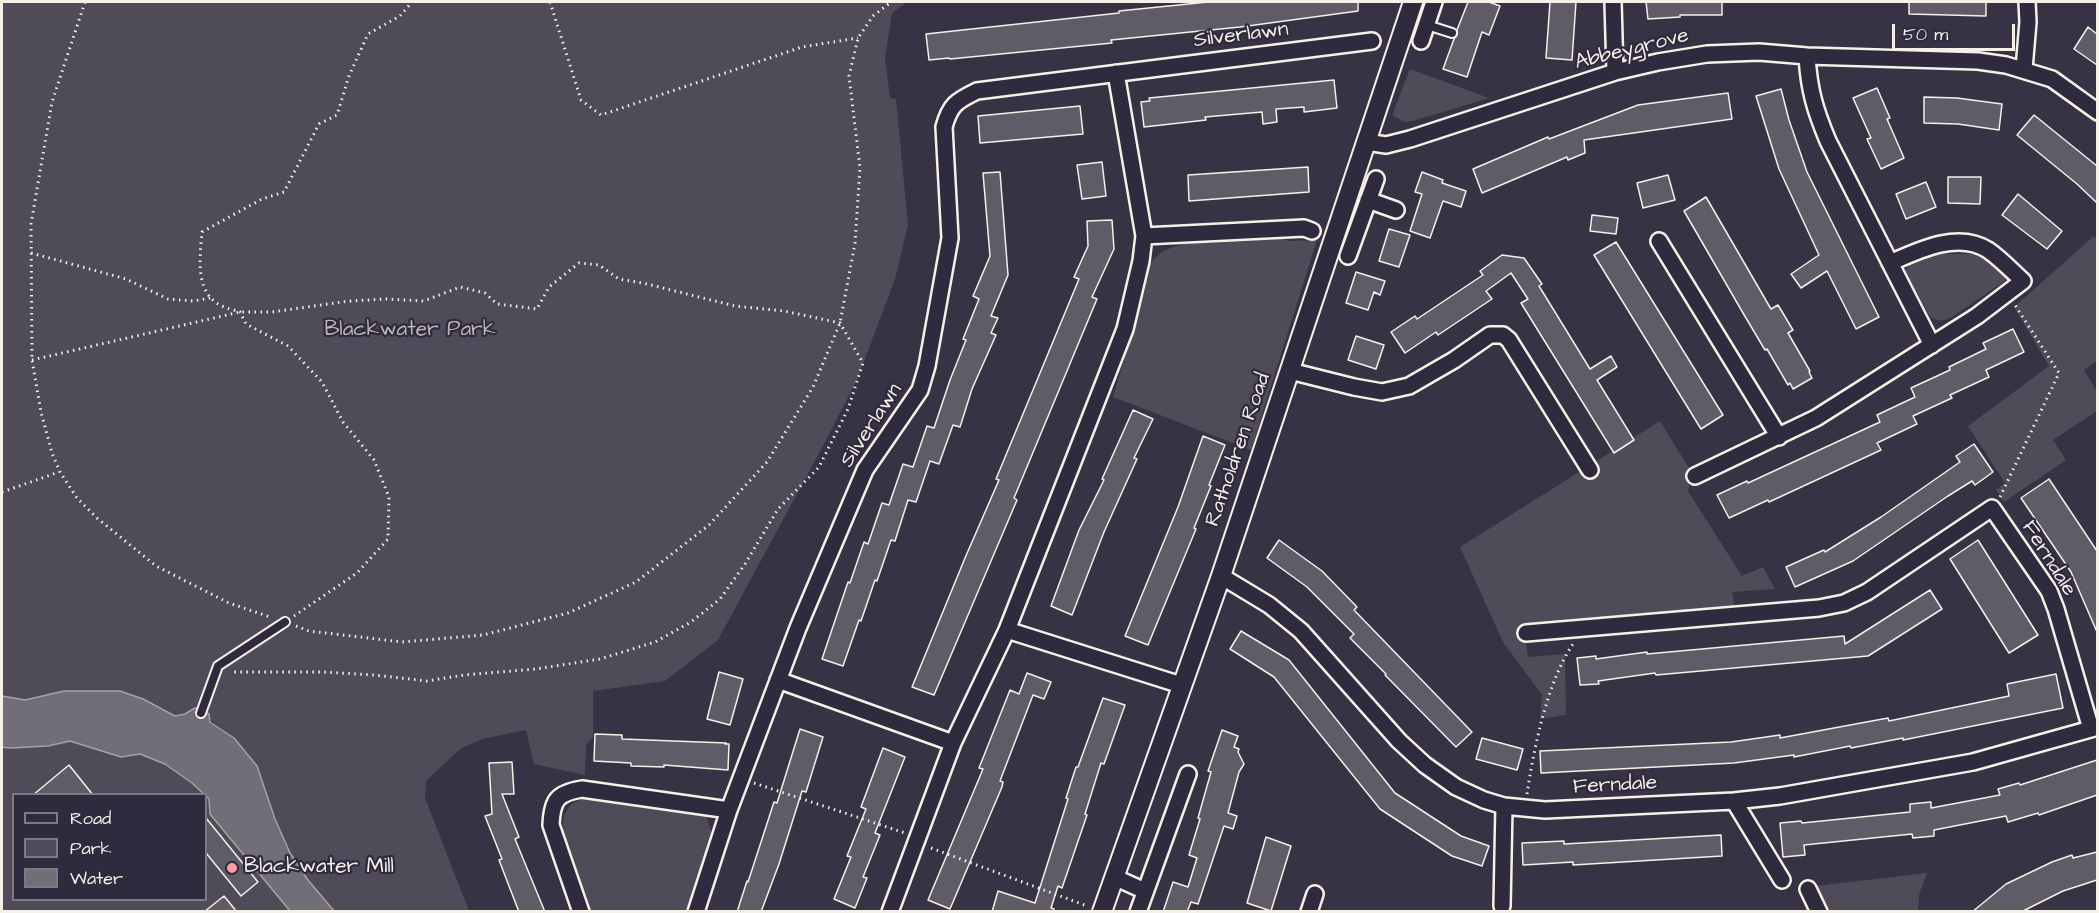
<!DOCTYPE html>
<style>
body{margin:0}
#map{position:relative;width:2099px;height:913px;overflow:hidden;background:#373244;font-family:"Architects Daughter",sans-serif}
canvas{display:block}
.frame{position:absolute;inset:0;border:3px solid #f4f1e8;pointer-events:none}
.legend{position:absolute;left:12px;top:793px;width:195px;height:108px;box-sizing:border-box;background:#2f2a3d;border:2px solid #7e7a81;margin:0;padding:8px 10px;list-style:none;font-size:18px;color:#f4f1e8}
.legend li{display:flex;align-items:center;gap:12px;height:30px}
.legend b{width:30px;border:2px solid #7e7a81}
.scale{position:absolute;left:1892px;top:24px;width:123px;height:27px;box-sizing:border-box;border:3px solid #f4f1e8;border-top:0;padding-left:8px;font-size:18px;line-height:21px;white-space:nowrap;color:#f4f1e8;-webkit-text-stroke:4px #2f2a3d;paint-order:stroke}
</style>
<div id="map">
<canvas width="2099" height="913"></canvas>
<div class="frame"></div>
<ul class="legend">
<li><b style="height:8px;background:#2f2a3d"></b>Road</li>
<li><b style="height:16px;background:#504b59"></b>Park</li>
<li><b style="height:16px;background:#726e77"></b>Water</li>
</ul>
<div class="scale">50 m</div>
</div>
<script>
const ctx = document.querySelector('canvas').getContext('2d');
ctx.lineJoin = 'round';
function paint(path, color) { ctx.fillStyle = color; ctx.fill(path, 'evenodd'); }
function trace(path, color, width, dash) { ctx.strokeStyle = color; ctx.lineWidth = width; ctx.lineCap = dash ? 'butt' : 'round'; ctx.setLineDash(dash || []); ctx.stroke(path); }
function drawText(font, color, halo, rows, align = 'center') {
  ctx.font = font + ' "Architects Daughter",sans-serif'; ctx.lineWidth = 4.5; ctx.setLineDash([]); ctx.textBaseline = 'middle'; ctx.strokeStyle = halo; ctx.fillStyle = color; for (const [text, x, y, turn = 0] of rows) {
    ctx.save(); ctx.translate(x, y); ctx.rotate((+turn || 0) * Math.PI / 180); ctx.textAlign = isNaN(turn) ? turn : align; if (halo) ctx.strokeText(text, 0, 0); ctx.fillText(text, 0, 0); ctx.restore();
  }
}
paint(new Path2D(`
 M2 2H907L892 13 885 57 890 98 896 99 908 225 895 279 857 380 825 442 718 640 665 681 593 691V737L586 745 585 775 534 764 526 730 482 739 460 749 426 781 425 798 469 911H334L308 880 290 853 262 786 234 738 195 708 185 714 175 716 143 699 120 691H64L25 700 2 696Z
 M1410 69 1489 98 1413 121 1405 122 1393 116 1394 110Z
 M1273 234 1288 241 1317 240 1251 450 1113 397 1145 289C1146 276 1147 264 1158 255 1178 238 1245 237 1273 234Z
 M2094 236 2098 240 2097 361 2084 370 2097 391V411L2053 440 2066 460 2004 502 1996 490 2005 483 1968 426 2049 366 2014 307Z
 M1940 254H1977L2006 275V280L1952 317C1944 321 1938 322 1930 317L1905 270 1910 265Z
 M1660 421 1692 473 1688 491 1742 576 1763 567 1775 589 1732 592 1735 608 1524 626 1528 657 1565 654 1566 715 1540 719 1542 695 1503 642 1460 547Z
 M70 741 121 757 140 754 165 764 192 783 205 794H14V900H206V795L209 799 210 814 290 911H2V747C24 750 48 746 70 741Z
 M591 797 697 811 706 816 713 836 688 911H591C581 887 542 818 577 801 581 799 587 798 591 797Z
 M1927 873 1919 895 1918 911H1827L1815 886Z`), '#504b59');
const water = new Path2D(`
 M64 691H120L143 699 175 716 185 714 195 708 209 714 210 722 234 738 257 766 275 819 290 853 308 880 334 911H290L210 814 209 799 192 783 165 764 140 754 121 757 70 741 48 746 10 748 2 747V696L25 700Z`);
paint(water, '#726e77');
trace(water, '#a6a2a4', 1.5);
const building = new Path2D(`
 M1208 2H1358V11L1240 27 1111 40 1112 43 950 59 949 58 929 60 926 34 1119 13V11Z
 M1468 2H1489L1500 6 1489 35 1482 32 1467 77 1443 69 1454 39 1457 35V30Z
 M1550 2H1576L1572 60 1546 58Z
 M1646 2H1722V15H1680V17L1648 19Z
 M1909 2H1986V16L1909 14Z
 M2088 27 2097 34V65L2074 49Z
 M1334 80 1337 108 1304 112V107L1276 109 1277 122 1263 124 1262 112 1205 117 1206 120 1144 127 1141 102 1150 101 1149 98Z
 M1877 88 1890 118 1887 119 1904 158 1881 169 1867 139 1871 138 1853 98Z
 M1781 89 1789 120 1807 172 1879 317 1856 329 1827 271 1801 288 1791 274 1819 255 1779 169 1756 96Z
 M1728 93 1732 119 1584 140 1585 153 1568 160 1567 157 1482 193 1473 169 1548 137 1549 139 1638 105Z
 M1924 97 1957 98 2002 104 1999 130 1958 124 1924 123Z
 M1080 106 1083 134 980 143 978 116Z
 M2034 115 2097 166V203L2077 184 2017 135Z
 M1102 162 1106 196 1082 199 1077 165Z
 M1308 167 1309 192 1189 201 1188 175Z
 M1000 172 1008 275 991 316 998 318 991 333 996 335 972 389 960 427 953 425 939 464 930 461 916 502 908 500 895 541 891 540 877 581 875 580 861 621 859 620 843 666 822 659 848 582 850 583 864 542 868 544 882 503 889 505 903 464 913 467 927 426 934 428 950 380 966 340 963 339 979 299 973 296 990 256 983 173Z
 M1422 172 1443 180 1442 183 1466 191 1461 207 1443 201 1430 238 1410 231 1422 194 1415 192Z
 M1668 175 1675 200 1643 208 1637 183Z
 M1948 177H1981L1980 204 1948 203Z
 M1926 182 1936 207 1906 219 1896 194Z
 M2018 194 2062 231 2047 249 2002 215Z
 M1706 197 1771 309 1778 305 1793 330 1788 333 1810 371 1809 372 1812 378 1793 389 1790 383 1788 385 1767 349 1765 350 1743 313 1684 211Z
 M1592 215 1618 218 1616 234 1590 231Z
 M1112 220 1114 249 1092 297 1097 299 1014 498 1017 500 934 695 912 687 965 558 999 480 996 479 1079 279 1074 277 1088 246 1087 221Z
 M1389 229 1410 235 1399 267 1379 261Z
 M1616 242 1723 415 1701 429 1594 255Z
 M1502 255 1524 258 1542 284 1539 286 1590 369 1611 356 1617 367 1597 380 1634 440 1614 453 1521 303 1528 299 1511 273 1486 291 1492 299 1438 335 1436 332 1405 353 1391 332 1415 316 1417 319 1483 275 1480 271Z
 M1356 272 1385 281 1380 295 1374 292 1368 310 1346 303Z
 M2013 329 2024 352 1986 370 1989 377 1950 395 1952 398 1913 416 1917 424 1877 443 1881 450 1769 502 1768 500 1729 518 1717 495 1747 481 1748 483 1880 422 1877 415 1915 397 1911 388 1950 370 1949 367 1986 349 1983 343Z
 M1356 336 1384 345 1376 369 1348 360Z
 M1133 410 1153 419 1134 458 1137 459 1104 532 1072 615 1051 606 1079 530 1104 480 1102 479Z
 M1203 436 1225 445 1209 485 1211 486 1194 528 1196 529 1148 645 1125 636 1178 507Z
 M1974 444 1993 472 1975 485 1972 481 1948 496 1853 561 1795 587 1786 567 1824 550 1825 552 1881 517 1960 462 1956 456Z
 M2049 479 2097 551V632L2071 572 2021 498Z
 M1279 540 1322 571 1357 607 1354 610 1472 732 1456 747 1385 675 1386 674 1350 638 1354 634 1307 587 1267 558Z
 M1978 540 2038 635 2009 653 1950 559Z
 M1930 590 1942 609 1868 656 1656 675 1655 673 1598 681 1599 684 1580 685 1577 658 1596 656V659L1647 652V654L1844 636 1845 644Z
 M1241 631 1289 660 1395 793 1461 836 1489 846 1482 866 1452 856 1380 809 1274 677 1230 649Z
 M719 672 743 679 730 725 707 719Z
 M1027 673 1051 682 1044 699 1033 695 1000 781 1003 782 1002 787 950 909 928 900 983 769 979 768 1010 690 1019 694Z
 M2056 674 2063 708 1903 740V738L1851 748 1850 746 1794 757V755L1734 763 1541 773 1540 751 1731 742 1780 735V738L1888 718 1889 721 2009 696 2007 684Z
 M1103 698 1125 705 1104 764 1101 763 1085 814 1087 815 1062 888 1058 886 1051 908 1054 909 1053 912H992L998 891 1035 903 1068 799 1066 798 1076 767H1078Z
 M800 729 823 737 806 792 802 791 779 864 761 912H737L747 881 748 882 774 802 777 803Z
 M1222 730 1238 736 1234 747 1239 749 1238 752 1244 764 1239 772 1228 813 1237 816 1233 829 1224 826 1198 904 1191 902 1187 912H1163L1173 882 1188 887 1197 858 1189 855 1200 819 1198 818 1211 772 1208 771Z
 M595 734 622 735V739L726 743 725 744H729L728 770 664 765V767L631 766V763L594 761Z
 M1482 738 1523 749 1517 770 1476 759Z
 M883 748 905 757 875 833 880 835 863 877 867 878 855 908 834 899 851 857 847 856 866 809 861 807Z
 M2097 760V795L2039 815 2038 813 2008 822 2006 816 1934 830V836L1913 838 1912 834 1804 845 1805 855 1783 857 1780 823 1801 821 1802 823 1910 812V804L1931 802V808L2000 795 1998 789 2019 783 2020 785Z
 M512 762 514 794H502L519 837 515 839 545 912H519L499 860 502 859 485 816 492 814 489 763Z
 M69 765 93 795H33Z
 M206 818 258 882 241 896 206 853Z
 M1721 835 1722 856 1573 865V862L1523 865 1522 843 1564 841V844Z
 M1266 837 1291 846 1271 911 1247 903Z
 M2097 852V880L2063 891 2021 912H1972L2006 884 2052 862 2072 855 2073 858Z
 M224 896 237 912H204Z`);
paint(building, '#5f5c67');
trace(building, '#f4f1e8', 1.5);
const service = new Path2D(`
 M1427 25 1452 33
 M201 713 218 666 285 622`);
const minor = new Path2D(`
 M1613 2 1615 72
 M1421 41 1434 2
 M1807 56C1809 90 1815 110 1828 141L1932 345
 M2024 69 2028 22 2027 2
 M1366 142 1386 145 1410 139 1615 72 1658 62 1707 54 1759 52 1807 56 1978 61 2006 65 2052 79 2098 112
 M1368 200 1396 210
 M1144 236 1304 228 1312 231
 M1659 241 1779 437
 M1348 256 1376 179
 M1290 371 1354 387 1382 392 1409 386 1454 360 1490 335H1503L1509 340 1590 470
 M1695 476 1816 418 1977 316 2023 281C2012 271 2001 259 1988 250 1958 231 1919 250 1890 263
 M1221 576 1269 605 1301 631 1399 741 1425 765 1456 787 1484 800 1504 806 1545 810 1734 801 1780 796 1973 762 2098 727
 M1007 630 1181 685
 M1526 633 1819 608 1844 603 1867 592 1992 508 2049 591 2056 609 2091 729
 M778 680 953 743
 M1734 801 1782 880
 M1114 877 1145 891
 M1808 889 1819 912
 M1502 906 1504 806
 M581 912 551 825C552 800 557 793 582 789L729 810
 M696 912 729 810 798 628 865 470 920 390 927 366 950 238 944 127C950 105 956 101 977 91L1372 41
 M890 912 953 743 1007 630 1125 329 1141 261 1144 236 1116 73
 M1138 912 1188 774
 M1309 912 1315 894`);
const tertiary = new Path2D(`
 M1102 912 1221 576 1413 2`);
trace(service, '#f4f1e8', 12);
trace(minor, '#f4f1e8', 20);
trace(tertiary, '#f4f1e8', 22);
trace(new Path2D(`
 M85 2 52 102 31 224 32 360 41 412 52 453 60 472 77 498 97 518 156 566 229 603 270 617
 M550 2 581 100 601 115 802 47 858 38
 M31 253 126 279 168 299 193 301 211 298
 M32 360 240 312H272L349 301 386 299 424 301 460 287 485 293 497 304 537 309 549 287 579 263 599 265 619 279 643 283 735 306 784 311 840 323 863 363 848 409 819 467 778 509 745 564 720 599 691 622 655 642 600 659 536 669 464 675 427 681 374 675 323 672H230
 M2 492 59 472
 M2000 497 2059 373 2015 305
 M294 616 357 573 388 539 389 497 374 460 343 422 322 382 288 346 246 324 240 312C235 310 228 309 222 306 194 293 200 257 202 232L262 199 284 192 319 124 337 115 349 76 368 34 400 16 412 2
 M296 626 309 631 402 642 483 635 568 613 636 582 709 525 767 462 813 387 840 323 855 243 860 168 849 76 858 38 873 16 891 2
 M754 783 905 833
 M1527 794C1534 748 1547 682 1573 644
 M931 848 1087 906`), '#f4f1e8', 3, [1.5, 4.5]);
trace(service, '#2f2a3d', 8);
trace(minor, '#2f2a3d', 15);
trace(tertiary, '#2f2a3d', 18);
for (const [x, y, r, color] of [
 [232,868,6,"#ff9aa2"]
]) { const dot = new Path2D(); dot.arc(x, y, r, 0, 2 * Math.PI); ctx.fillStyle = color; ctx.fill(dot); trace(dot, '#2f2a3d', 2); }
drawText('21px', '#f4f1e8', '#2f2a3d', [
 ["Silverlawn",1241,36,-7],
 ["Abbeygrove",1632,50,-14],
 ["Silverlawn",872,426,-57],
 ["Ratholdren Road",1239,450,-71],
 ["Ferndale",2048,559,58],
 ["Ferndale",1615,786,-3]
]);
drawText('21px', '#bbb7b6', '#2f2a3d', [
 ["Blackwater Park",410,331]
]);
drawText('21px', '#f4f1e8', '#2f2a3d', [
 ["Blackwater Mill",244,868]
], 'left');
</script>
